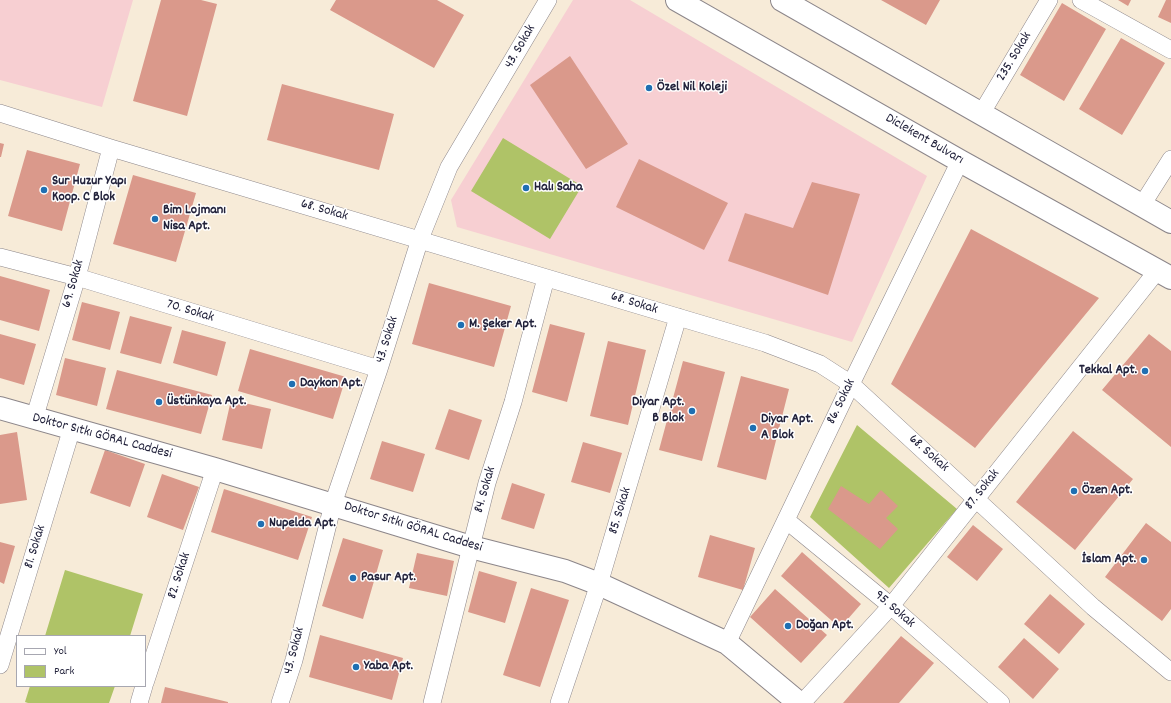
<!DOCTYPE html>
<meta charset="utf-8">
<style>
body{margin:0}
#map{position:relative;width:1171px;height:703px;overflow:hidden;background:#f7ebd8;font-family:Dekko,sans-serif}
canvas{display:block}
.legend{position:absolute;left:16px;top:635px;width:130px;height:52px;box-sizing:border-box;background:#fff;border:1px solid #a7a7b1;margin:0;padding:5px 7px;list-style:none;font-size:12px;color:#22223b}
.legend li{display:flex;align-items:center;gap:8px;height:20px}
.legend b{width:20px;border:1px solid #a7a7b1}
</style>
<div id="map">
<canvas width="1171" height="703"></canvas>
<ul class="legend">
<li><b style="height:5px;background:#fff"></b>Yol</li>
<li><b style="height:11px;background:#afc367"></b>Park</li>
</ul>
</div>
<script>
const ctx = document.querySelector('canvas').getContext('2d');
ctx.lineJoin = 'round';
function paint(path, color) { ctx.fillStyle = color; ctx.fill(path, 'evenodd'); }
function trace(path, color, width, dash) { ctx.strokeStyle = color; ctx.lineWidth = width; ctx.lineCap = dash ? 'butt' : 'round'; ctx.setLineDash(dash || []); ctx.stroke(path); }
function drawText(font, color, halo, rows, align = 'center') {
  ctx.font = font + ' Dekko,sans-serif'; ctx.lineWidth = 3; ctx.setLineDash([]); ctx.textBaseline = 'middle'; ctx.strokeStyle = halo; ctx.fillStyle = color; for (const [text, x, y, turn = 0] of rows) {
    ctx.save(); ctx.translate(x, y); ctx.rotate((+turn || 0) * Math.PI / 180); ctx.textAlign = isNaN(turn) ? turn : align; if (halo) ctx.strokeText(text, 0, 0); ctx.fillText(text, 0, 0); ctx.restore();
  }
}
paint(new Path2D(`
 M0 0H133L102 107 0 80Z
 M573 0H630L927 176 852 342 457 227 451 200Z`), '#f7cfd2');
paint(new Path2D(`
 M503 138 582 186 550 239 471 191Z
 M857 425 957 509 889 588 810 517Z
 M65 570 143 594 130 636H45Z
 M30 686H115L109 703H28L25 702Z`), '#afc367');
paint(new Path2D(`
 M161 0H201L217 4 187 116 133 101Z
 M336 0H437L464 15 434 68 330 10Z
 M881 0H940L926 25Z
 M1118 0H1131L1128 6Z
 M1166 0H1171V23L1158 17Z
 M1062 3 1106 29 1064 101 1020 75Z
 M1121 38 1165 63 1122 135 1079 109Z
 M570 56 628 144 586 169 530 85Z
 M282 84 394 114 379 170 267 140Z
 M0 143 4 144 1 157H0Z
 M27 150 80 164 62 231 8 216Z
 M639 159 728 203 704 250 616 207Z
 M133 175 196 193 176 262 113 244Z
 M812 182 860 194 828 295 728 261 745 213 793 228Z
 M971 229 1099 298 975 448 891 384Z
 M0 276 50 290 39 331 0 320Z
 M429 283 511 306 494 367 412 344Z
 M82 302 120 312 110 350 72 340Z
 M130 316 172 327 161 364 120 353Z
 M550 324 585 333 567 402 532 392Z
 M182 330 226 342 217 376 173 363Z
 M0 334 36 344 24 385 0 378Z
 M1149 334 1171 351V447L1102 390Z
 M608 341 646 350 628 425 590 416Z
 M250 349 346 377 333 419 238 391Z
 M65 358 106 368 97 406 56 395Z
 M683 361 725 372 702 461 659 450Z
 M117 370 212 395 201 434 106 409Z
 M741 376 789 389 766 480 717 467Z
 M231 400 271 409 262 449 222 440Z
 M449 409 482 420 469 460 435 449Z
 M1073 431 1133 479 1075 550 1016 502Z
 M17 432 27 500 0 504V435Z
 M382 441 425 454 413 492 370 479Z
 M583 442 622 453 610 493 571 482Z
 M105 450 145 464 130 507 90 493Z
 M162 474 199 487 183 530 147 517Z
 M512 483 545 494 534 529 501 519Z
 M841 486 869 504 881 490 898 506 886 518 898 529 880 549 828 509Z
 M224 489 312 517 298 560 211 532Z
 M1146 523 1171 542V609L1162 621 1105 577Z
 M973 525 1003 549 977 581 947 557Z
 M710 535 755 548 743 590 698 577Z
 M343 538 383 550 363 619 322 606Z
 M0 542 15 546 4 584 0 582Z
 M802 552 861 604 840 628 781 576Z
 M417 553 454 561 447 596 409 588Z
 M479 571 517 582 505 623 468 612Z
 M531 588 569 600 540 687 503 675Z
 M775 589 827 635 801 663 750 617Z
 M1050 594 1085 624 1059 654 1024 624Z
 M320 635 403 658 392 700 309 677Z
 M901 636 934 663 899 703H843Z
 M1024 638 1059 669 1033 699 998 667Z
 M165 687 228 702V703H161Z`), '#da998b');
const minor = new Path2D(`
 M1081 0 1171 50
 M0 113 111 148 765 343 820 364 851 384 1093 607 1171 672
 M981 114 1049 0
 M1142 205 1171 159
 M0 257 77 277 379 369
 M34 419 77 277 111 148
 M786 520 891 606 1001 703
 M727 643 851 384 960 161
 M0 665 72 428
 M145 683 215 469
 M139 703 144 686
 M280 703 294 660 333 504 379 369 420 239 449 167 548 0
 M432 703 487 483 513 402 546 278
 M559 703 599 584 678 317
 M802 703 891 606 1157 271`);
const tertiary = new Path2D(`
 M0 408 215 469 471 547 565 571 599 584 727 643 799 703`);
const primary = new Path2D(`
 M677 0 960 161 1171 278
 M782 0 1171 222`);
trace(minor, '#8c868a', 18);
trace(tertiary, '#8c868a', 24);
trace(primary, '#8c868a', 24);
trace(minor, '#fff', 17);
trace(tertiary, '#fff', 22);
trace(primary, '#fff', 22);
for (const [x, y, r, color] of [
 [649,88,4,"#1f6fb2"],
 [526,188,4,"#1f6fb2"],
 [44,190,4,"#1f6fb2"],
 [155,219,4,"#1f6fb2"],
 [461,325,4,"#1f6fb2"],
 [1145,371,4,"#1f6fb2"],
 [292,384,4,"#1f6fb2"],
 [159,402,4,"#1f6fb2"],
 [692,411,4,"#1f6fb2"],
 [753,428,4,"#1f6fb2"],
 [1074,491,4,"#1f6fb2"],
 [261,524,4,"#1f6fb2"],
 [1144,560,4,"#1f6fb2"],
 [353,578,4,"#1f6fb2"],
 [788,626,4,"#1f6fb2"],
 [356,667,4,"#1f6fb2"]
]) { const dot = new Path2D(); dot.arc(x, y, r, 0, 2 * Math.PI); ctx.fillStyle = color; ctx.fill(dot); trace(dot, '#fff', 1.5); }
drawText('14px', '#22223b', '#fff', [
 ["43. Sokak",521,47,-60],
 ["235. Sokak",1015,57,-59],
 ["Diclekent Bulvarı",924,140,30],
 ["68. Sokak",324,211,16],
 ["69. Sokak",74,284,-74],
 ["68. Sokak",634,304,17],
 ["70. Sokak",190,312,17],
 ["43. Sokak",388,340,-73],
 ["86. Sokak",842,402,-64],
 ["Doktor Sıtkı GÖRAL Caddesi",102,437,15],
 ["68. Sokak",928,454,42],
 ["84. Sokak",486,490,-74],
 ["87. Sokak",983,490,-52],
 ["85. Sokak",621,511,-73],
 ["Doktor Sıtkı GÖRAL Caddesi",413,528,17],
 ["81. Sokak",36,547,-73],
 ["82. Sokak",180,576,-72],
 ["95. Sokak",894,610,41],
 ["43. Sokak",295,651,-75]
]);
drawText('bold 14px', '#22223b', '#fff', [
 ["Özel Nil Koleji",657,88],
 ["Sur Huzur Yapı",52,182],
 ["Koop. C Blok",52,198],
 ["Halı Saha",534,188],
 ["Bim Lojmanı",163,211],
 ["Nisa Apt.",163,227],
 ["M. Şeker Apt.",469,325],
 ["Tekkal Apt.",1137,371,"right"],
 ["Daykon Apt.",300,384],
 ["Üstünkaya Apt.",167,402],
 ["Diyar Apt.",684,403,"right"],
 ["B Blok",684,419,"right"],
 ["Diyar Apt.",761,420],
 ["A Blok",761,436],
 ["Özen Apt.",1082,491],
 ["Nupelda Apt.",269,524],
 ["İslam Apt.",1136,560,"right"],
 ["Pasur Apt.",361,578],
 ["Doğan Apt.",796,626],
 ["Yaba Apt.",364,667]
], 'left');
</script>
